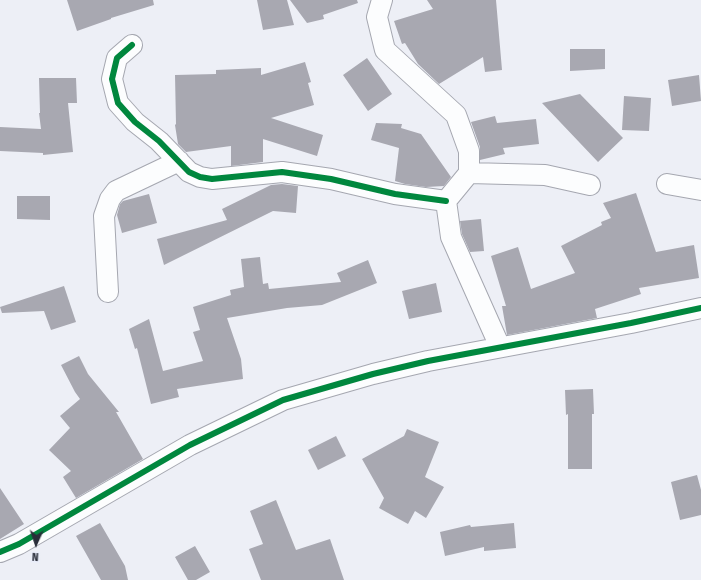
<!DOCTYPE html>
<style>
body{margin:0}
#map{position:relative;width:701px;height:580px;overflow:hidden;background:#edeff6;font-family:"Fira Sans Condensed",sans-serif}
canvas{display:block}
.north{position:absolute;left:16px;top:524px;width:40px;height:40px;-webkit-text-stroke:3px #e9edfa;paint-order:stroke;rotate:183deg;font-size:11px;font-weight:700;line-height:16px;text-align:center;color:#292d39}
.north::after{content:'';display:block;margin:auto;width:14px;height:18px;background:#292d39;clip-path:polygon(50% 0,100% 100%,50% 72%,0 100%)}
</style>
<div id="map">
<canvas width="701" height="580"></canvas>
<div class="north">N</div>
</div>
<script>
const ctx = document.querySelector('canvas').getContext('2d');
ctx.lineJoin = 'round';
function paint(path, color) { ctx.fillStyle = color; ctx.fill(path, 'evenodd'); }
function trace(path, color, width, dash) { ctx.strokeStyle = color; ctx.lineWidth = width; ctx.lineCap = dash ? 'butt' : 'round'; ctx.setLineDash(dash || []); ctx.stroke(path); }
paint(new Path2D(`
 M67 0H153L154 5 111 18V19L77 31Z
 M257 0H287L294 25 263 30Z
 M290 0H357L358 3 323 15 324 19 307 23Z
 M427 0H496L502 70 485 72 483 57 439 84 418 64 405 43 402 44 394 21 433 9Z
 M570 49H605V69L570 71Z
 M367 58 392 94 368 111 343 75Z
 M305 62 311 82 308 83 314 105 271 118 323 135 317 156 263 139V162L231 166V146L186 152 178 144 175 125 176 124 175 75 216 74V70L261 68V75Z
 M699 75 701 101 672 106 668 80Z
 M39 78H76L77 103H68L73 152 43 155V153L0 151V127L41 129 39 113H40Z
 M580 94 623 138 598 162 542 103Z
 M624 96 651 98 649 131 622 130Z
 M495 116 497 123 536 119 539 144 503 148 505 154 480 160V147L471 122Z
 M376 123 402 124 401 128 421 134 451 177 444 186 426 187 405 184 395 181 399 148 371 140Z
 M282 184 298 186 296 213 273 211 164 265 157 239 227 220 222 209 271 185Z
 M636 193 656 252 694 245 699 278 639 288 641 294 595 309 597 318 507 335 502 306H506L491 256 518 247 531 289 575 273 561 246 602 225 601 222 611 218 603 203Z
 M149 194 157 223 122 233 117 215 120 204 123 201Z
 M17 196H50V220L17 219Z
 M481 219 484 251 470 252 462 234 460 221Z
 M260 257 263 284 268 283 269 289 341 282 337 273 368 260 377 283 322 305 287 308 227 318 241 359 243 379 177 389 179 397 151 404 137 348 135 349 129 329 149 319 163 371 203 361 193 332 200 330 193 307 231 295 230 290 244 287 241 259Z
 M436 283 442 312 409 319 402 291Z
 M64 286 76 322 51 330 44 311 2 313 0 307Z
 M79 356 88 374 119 412H116L143 459 76 498 63 477 71 471 49 450 70 428 60 416 80 399 75 392 61 365Z
 M593 389 594 414H592V469H568V414L566 415 565 390Z
 M407 429 439 442 425 477 444 487 426 518 415 511 408 524 379 508 384 498 362 459 404 436Z
 M336 436 346 456 318 470 308 450Z
 M697 475 701 490V515L680 520 671 482Z
 M0 488 24 524 0 539Z
 M276 500 296 550 330 539 344 580H261L249 549 263 544 250 511Z
 M100 523 125 566 128 580H101L76 536Z
 M514 523 516 548 484 551V547L445 556 440 532 470 525 471 527Z
 M195 546 210 572 196 580H188L175 557Z`), '#a8a8b1');
const minor = new Path2D(`
 M382 0 377 17 385 50 456 115 469 151V173L446 201 451 237 500 347
 M132 45 117 58 112 79 118 103 135 122 159 141 189 172 200 177 212 179 282 172 331 179 395 194 446 201
 M469 173 545 175 590 185
 M667 184 701 190
 M108 292 104 216 110 199 116 191 179 161
 M0 552 19 544 190 445 283 400 373 374 428 361 631 323 701 308`);
trace(minor, '#a5a7b0', 22);
trace(minor, '#fcfdfe', 20);
trace(new Path2D(`
 M132 45 117 58 112 79 118 103 135 122 159 141 189 172 200 177 212 179 282 172 331 179 395 194 446 201
 M0 552 19 544 190 445 283 400 373 374 428 361 631 323 701 308`), '#00873e', 6);
</script>
